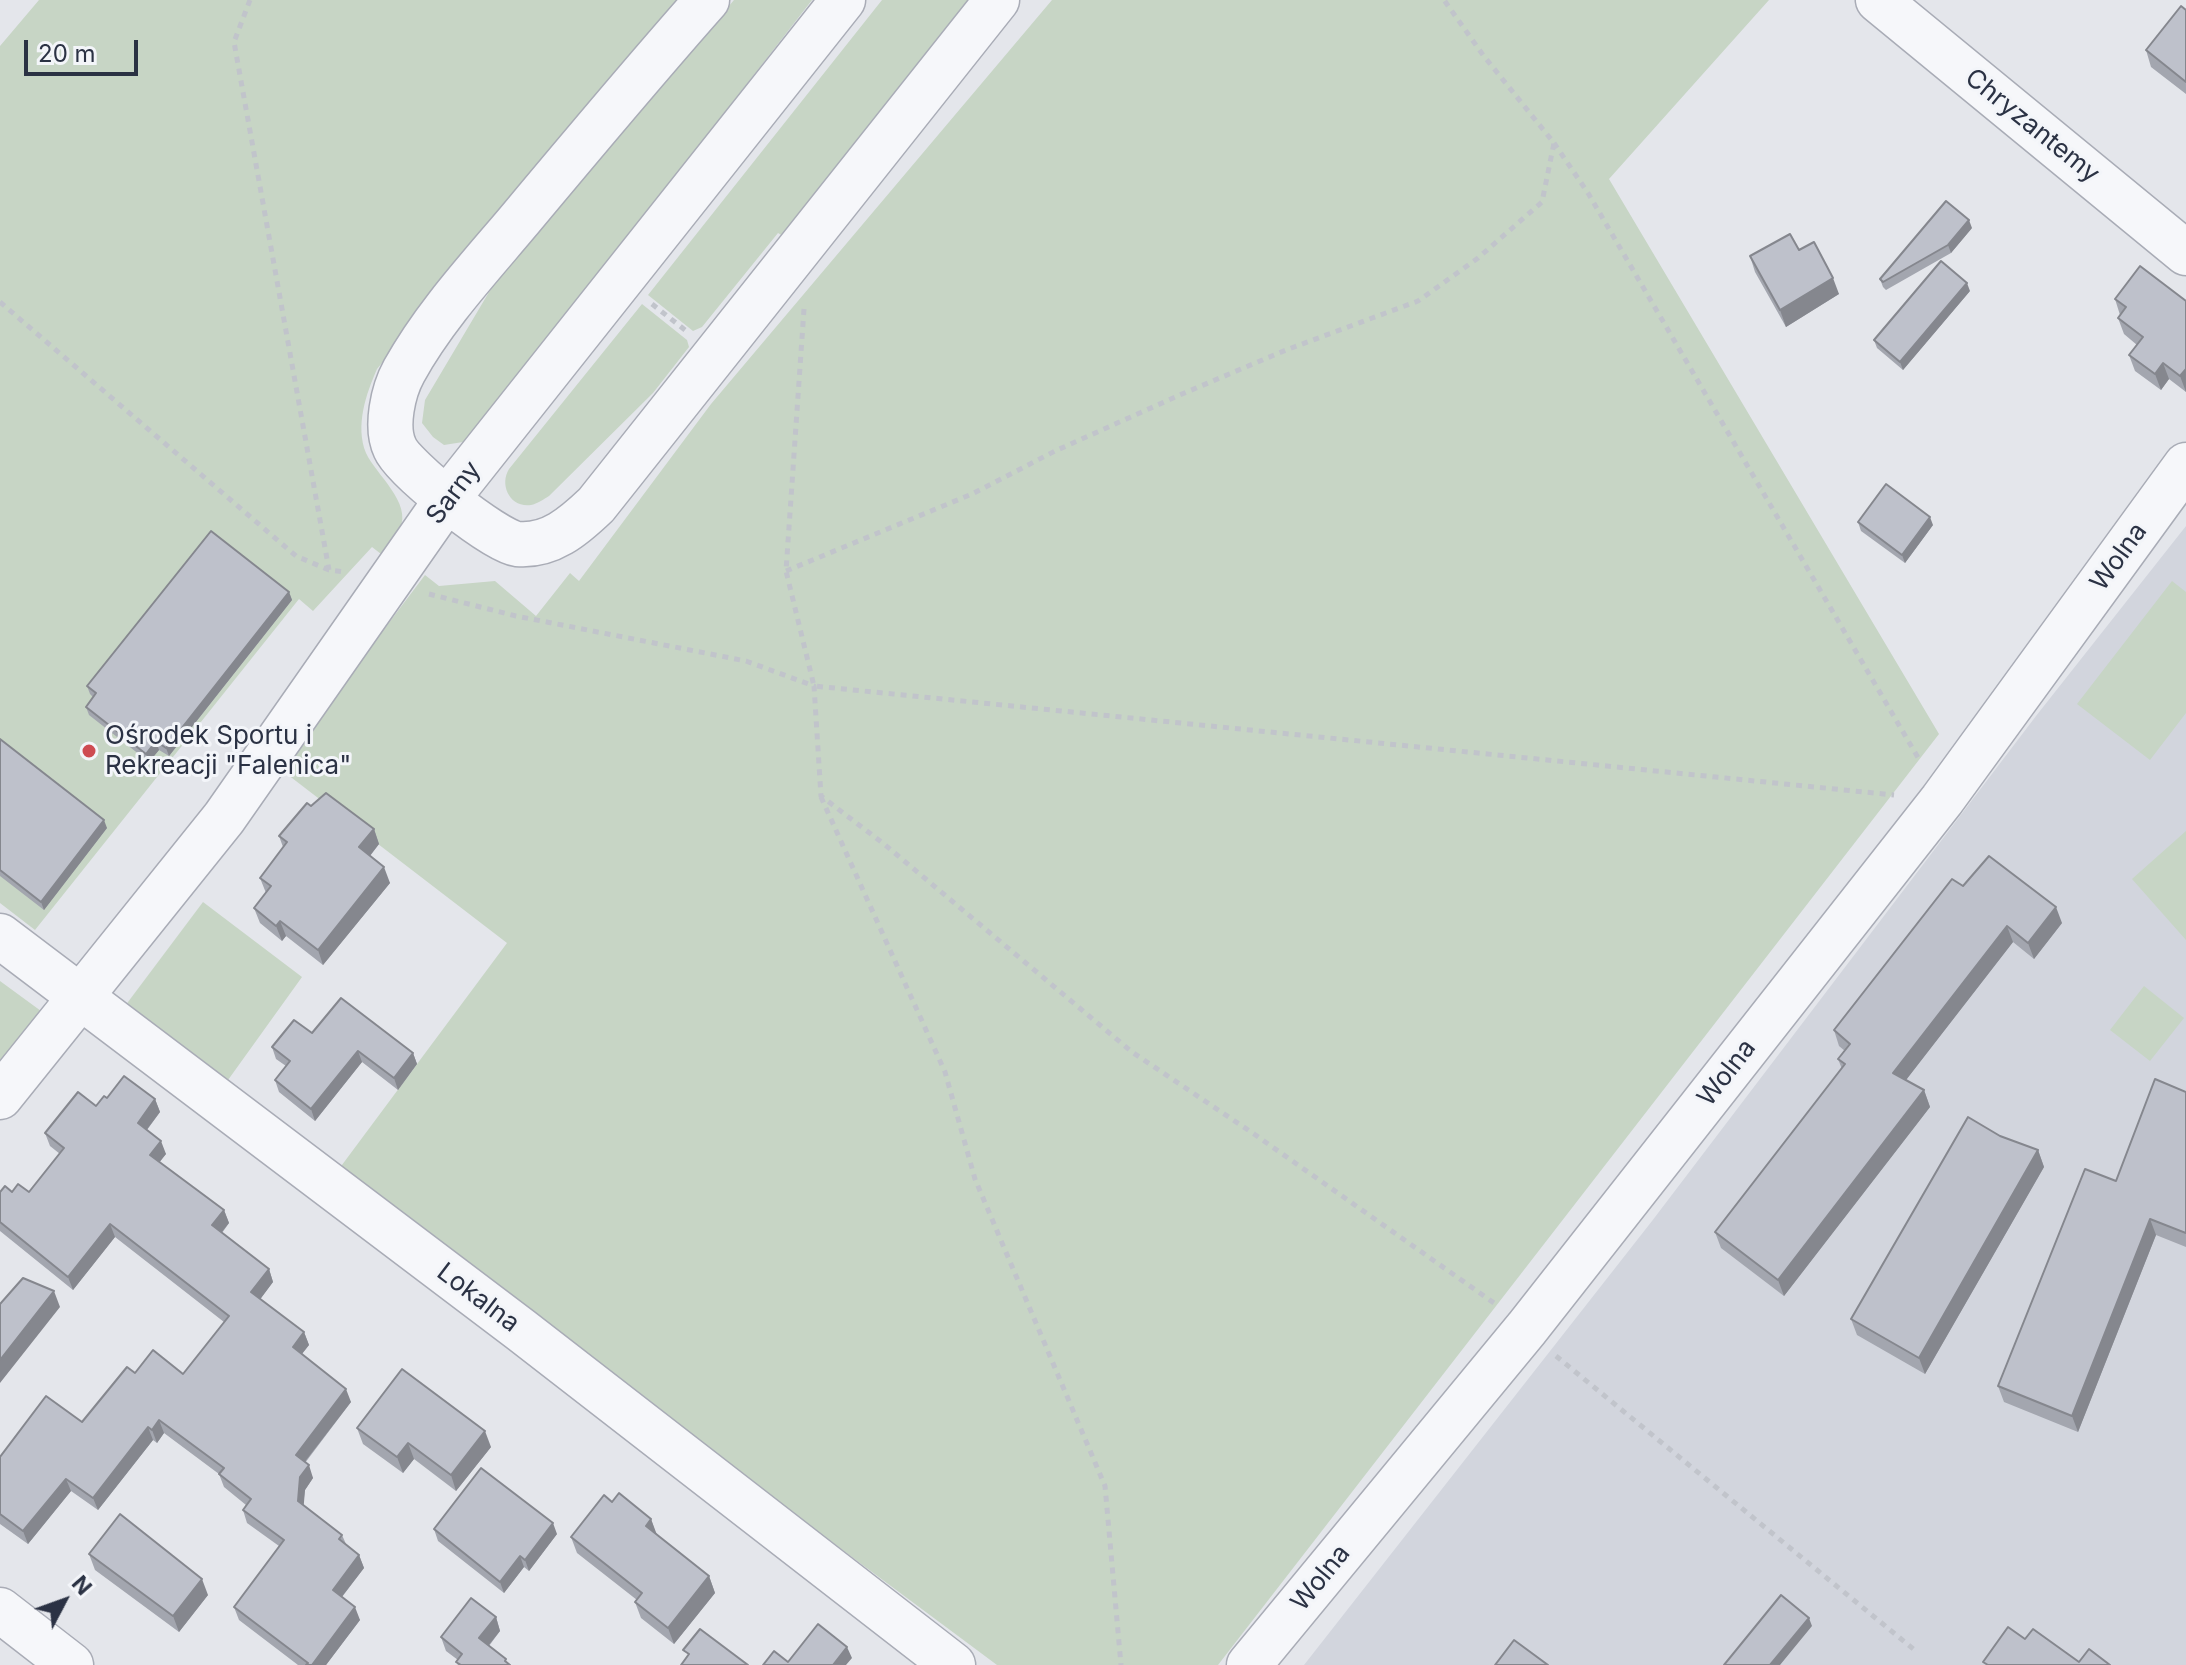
<!DOCTYPE html>
<meta charset="utf-8">
<style>
body{margin:0}
#map{position:relative;width:2186px;height:1665px;overflow:hidden;background:#e4e6eb;font-family:Inter,sans-serif}
canvas{display:block}
.north{position:absolute;left:24px;top:1561px;width:80px;height:80px;-webkit-text-stroke:6px #f3f5f9;paint-order:stroke;rotate:49deg;font-size:22px;font-weight:700;line-height:32px;text-align:center;color:#2b3244}
.north::after{content:'';display:block;margin:auto;width:28px;height:36px;background:#2b3244;clip-path:polygon(50% 0,100% 100%,50% 72%,0 100%)}
.scale{position:absolute;left:24px;top:40px;width:114px;height:36px;box-sizing:border-box;border:4px solid #2b3244;border-top:0;padding-left:10px;font-size:24px;line-height:28px;white-space:nowrap;color:#2b3244;-webkit-text-stroke:6px #f3f5f9;paint-order:stroke}
</style>
<div id="map">
<canvas width="2186" height="1665"></canvas>
<div class="north">N</div>
<div class="scale">20 m</div>
</div>
<script>
const ctx = document.querySelector('canvas').getContext('2d');
ctx.lineJoin = 'round';
function paint(path, color) { ctx.fillStyle = color; ctx.fill(path, 'evenodd'); }
function trace(path, color, width, dash) { ctx.strokeStyle = color; ctx.lineWidth = width; ctx.lineCap = dash ? 'butt' : 'round'; ctx.setLineDash(dash || []); ctx.stroke(path); }
function drawText(font, color, halo, rows, align = 'center') {
  ctx.font = font + ' Inter,sans-serif'; ctx.lineWidth = 6; ctx.setLineDash([]); ctx.textBaseline = 'middle'; ctx.strokeStyle = halo; ctx.fillStyle = color; for (const [text, x, y, turn = 0] of rows) {
    ctx.save(); ctx.translate(x, y); ctx.rotate((+turn || 0) * Math.PI / 180); ctx.textAlign = isNaN(turn) ? turn : align; if (halo) ctx.strokeText(text, 0, 0); ctx.fillText(text, 0, 0); ctx.restore();
  }
}
paint(new Path2D(`
 M2186 526V1665H1304L1652 1221 2036 716Z`), '#d2d5dd');
paint(new Path2D(`
 M39 0H687L521 195 377 369C366 394 355 426 366 453 376 475 412 502 400 529 396 538 387 546 381 554L372 547 313 611 299 599 35 930 0 903V46Z
 M734 0H812L474 436 463 442 444 445 433 437 422 423 425 400 495 282Z
 M882 0H975L783 236 778 233 702 327 693 331 648 295Z
 M1052 0H1769L1609 179 1939 734 1218 1665H997L336 1173 507 943 279 768 425 575 439 586 495 581 536 616 570 573 579 581 711 404Z
 M642 304 687 340 689 347 653 393 549 496C544 499 537 504 531 505 510 508 499 485 509 469Z
 M2172 581 2186 592V713L2150 760 2077 704Z
 M2186 831V940L2132 879Z
 M203 902 302 977 223 1087 122 1010Z
 M0 981 41 1011 0 1066Z
 M2144 986 2184 1018 2150 1061 2110 1030Z`), '#c7d5c5');
const minor = new Path2D(`
 M707 0C644 71 583 144 522 217 481 266 435 315 404 371 393 391 385 427 395 448 404 469 495 541 517 544 550 547 574 526 596 505L997 0
 M1878 0 2186 253
 M0 936 521 1330 953 1665
 M0 1097 224 818 447 499 843 0
 M0 1610 71 1665
 M1249 1665 1527 1328 1942 800 2186 465`);
trace(minor, '#a9acb6', 47);
trace(new Path2D(`
 M250 0 234 42 329 570
 M1554 143 1588 193 1920 761
 M0 302 296 556 329 570 346 572
 M652 304 685 330
 M804 309 786 571 814 686 1894 795
 M786 571 972 494 1055 451 1182 394 1286 350 1418 301 1478 258 1542 202 1554 143 1483 55 1444 0
 M429 594 516 616 746 661 814 686 821 796 884 844 1132 1052 1254 1134 1494 1303
 M821 797 945 1072 975 1179 1105 1486 1121 1665
 M1556 1356 1917 1652`), '#c1c4cb', 5, [6, 6]);
trace(minor, '#f6f7fa', 44);
paint(new Path2D(`
 M2186 10V94L2151 67 2146 50Z
 M1972 228 1951 253 1886 290 1883 287 1880 279Z
 M1799 250 1839 294 1786 327 1755 272 1750 256Z
 M1970 291 1903 370 1877 348 1874 340Z
 M2115 299 2186 301V392L2169 379 2161 390 2135 371 2129 355 2137 345 2124 334 2118 318 2120 315Z
 M1858 522 1933 525 1905 563 1861 531Z
 M289 592 292 600 169 756 159 750 149 762 89 715 86 707 93 697 90 694 87 686Z
 M0 739 107 828 44 910 0 876Z
 M311 806 374 829 379 844 370 856 390 883 323 965 286 936 282 941 260 923 254 908 266 893 260 878 283 847 279 836Z
 M1963 886 2062 923 2034 959 2013 942 1906 1080 1924 1090 1930 1107 1784 1296 1721 1248 1715 1232 1842 1069 1838 1059 1845 1051 1839 1046 1834 1030Z
 M312 1033 413 1053 417 1064 398 1090 362 1062 315 1121 279 1092 275 1080 286 1066 276 1059 272 1047Z
 M2186 1092V1247L2156 1235 2078 1432 2004 1402 1998 1386 2116 1181Z
 M107 1098 155 1099 160 1112 147 1130 166 1154 159 1162 224 1210 229 1223 222 1233 269 1269 273 1282 260 1299 304 1332 309 1345 302 1354 351 1402 305 1463 313 1478 305 1490 303 1505 342 1535 346 1544 359 1555 364 1568 342 1597 360 1620 326 1665H298L239 1620 234 1607 279 1546 247 1523 243 1510 246 1505 224 1487 219 1474 164 1433 157 1443 153 1440 98 1510 71 1491 28 1544 0 1524V1457L82 1422 135 1373 183 1374 224 1322 115 1237 73 1290 0 1231V1192H29L60 1154 50 1146 45 1133 96 1106Z
 M2000 1136 2038 1150 2044 1167 1925 1374 1857 1335 1851 1319Z
 M357 1428 491 1447 456 1491 414 1459 403 1473 363 1444Z
 M612 1502 651 1519 656 1534 709 1576 715 1593 674 1644 641 1618 635 1602 637 1600 577 1553 571 1537Z
 M434 1529 557 1534 529 1571 524 1567 504 1593 438 1541Z
 M89 1554 208 1595 179 1632 95 1570Z
 M496 1617 500 1631 489 1646 510 1665H458L456 1662 458 1660 446 1651 441 1637Z`), '#a3a6af');
paint(new Path2D(`
 M1969 220 1972 228 1951 253 1948 245Z
 M1833 278 1839 294 1786 327 1780 310Z
 M1967 283 1970 291 1903 370 1900 362Z
 M2163 363 2169 379 2161 390 2155 374Z
 M2186 369V392L2180 376Z
 M1930 517 1933 525 1905 563 1902 555Z
 M289 592 292 600 169 756 166 748Z
 M156 741 159 750 149 762 146 754Z
 M104 820 107 828 44 910 41 902Z
 M374 829 379 844 365 862 359 847Z
 M384 867 390 883 323 965 318 950Z
 M2056 907 2062 923 2034 959 2028 943Z
 M280 921 286 936 282 941 276 926Z
 M2007 926 2013 942 1899 1089 1893 1073Z
 M358 1051 362 1062 315 1121 311 1109Z
 M413 1053 417 1064 398 1090 394 1078Z
 M1924 1090 1930 1107 1784 1296 1778 1280Z
 M155 1099 160 1112 142 1136 138 1123Z
 M161 1141 166 1154 155 1168 150 1155Z
 M2038 1150 2044 1167 1925 1374 1919 1358Z
 M224 1210 229 1223 217 1238 212 1225Z
 M2150 1219 2156 1235 2078 1432 2072 1416Z
 M110 1224 115 1237 73 1290 68 1277Z
 M269 1269 273 1282 256 1305 251 1292Z
 M54 1291 60 1307 0 1383V1360Z
 M304 1332 309 1345 297 1360 293 1347Z
 M346 1389 351 1402 300 1468 296 1455Z
 M159 1420 164 1433 157 1443 152 1430Z
 M148 1427 153 1440 98 1510 93 1498Z
 M485 1431 491 1447 456 1491 451 1475Z
 M408 1443 414 1459 403 1473 397 1457Z
 M309 1465 313 1478 305 1490 303 1514 298 1501 300 1477Z
 M66 1479 71 1491 28 1544 23 1531Z
 M651 1519 657 1535 646 1526Z
 M553 1523 557 1534 529 1571 525 1560Z
 M359 1555 364 1568 337 1603 333 1590Z
 M520 1556 524 1567 504 1593 500 1582Z
 M709 1576 715 1593 674 1644 668 1628Z
 M202 1579 208 1595 179 1632 173 1616Z
 M355 1607 360 1620 326 1665H312Z
 M496 1617 500 1631 484 1651 479 1638Z
 M1809 1618 1812 1626 1780 1665H1770Z
 M847 1647 852 1658 846 1665H833Z`), '#85878e');
const building = new Path2D(`
 M2181 6 2186 10V82L2146 50Z
 M1946 201 1969 220 1948 245 1883 282 1880 279Z
 M1790 234 1799 250 1814 242 1833 278 1780 310 1750 256Z
 M1941 261 1967 283 1900 362 1874 340Z
 M2140 266 2186 301V369L2180 376 2163 363 2155 374 2129 355 2143 337 2118 318 2126 307 2115 299Z
 M1886 484 1930 517 1902 555 1858 522Z
 M211 531 289 592 166 748 156 741 146 754 86 707 96 693 87 686Z
 M0 739 104 820 41 902 0 870Z
 M326 793 374 829 359 847 384 867 318 950 280 921 276 926 254 908 271 886 260 878 287 842 279 836 307 803 311 806Z
 M1989 856 2056 907 2028 943 2007 926 1893 1073 1924 1090 1778 1280 1715 1232 1845 1064 1838 1059 1850 1044 1834 1030 1952 879 1963 886Z
 M341 998 413 1053 394 1078 358 1051 311 1109 275 1080 290 1061 272 1047 294 1020 312 1033Z
 M124 1076 155 1099 138 1123 161 1141 150 1155 224 1210 212 1225 269 1269 251 1292 304 1332 293 1347 346 1389 296 1455 309 1465 300 1477 298 1501 342 1535 339 1539 359 1555 333 1590 355 1607 312 1665H306L308 1663 234 1607 284 1540 243 1510 251 1499 219 1474 224 1468 159 1420 152 1430 148 1427 93 1498 66 1479 23 1531 0 1514V1457L46 1396 82 1422 127 1367 135 1373 153 1350 183 1374 229 1316 110 1224 68 1277 0 1222V1192L5 1186 12 1192 18 1184 29 1192 64 1148 45 1133 78 1092 96 1106 104 1096 107 1098Z
 M2155 1079 2186 1092V1233L2150 1219 2072 1416 1998 1386 2085 1169 2116 1181Z
 M1968 1117 2000 1136 2038 1150 1919 1358 1851 1319Z
 M23 1278 54 1291 0 1360V1304Z
 M402 1369 485 1431 451 1475 408 1443 397 1457 357 1428Z
 M481 1468 553 1523 525 1560 520 1556 500 1582 434 1529Z
 M619 1493 651 1519 646 1526 709 1576 668 1628 635 1602 642 1593 571 1537 604 1495 612 1502Z
 M120 1514 202 1579 173 1616 89 1554Z
 M1781 1595 1809 1618 1770 1665H1724Z
 M471 1598 496 1617 479 1638 506 1659 505 1661 510 1665H461L456 1662 462 1654 441 1637Z
 M818 1624 847 1647 833 1665H763L774 1651 788 1662Z
 M2008 1627 2025 1639 2033 1629 2079 1662 2089 1649 2110 1665H1988L1983 1662Z
 M700 1629 748 1665H681L689 1654 683 1650Z
 M1514 1640 1548 1665H1495Z`);
paint(building, '#bec1cb');
trace(building, '#85878e', 2);
for (const [x, y, r, color] of [
 [89,751,8,"#ce4b51"]
]) { const dot = new Path2D(); dot.arc(x, y, r, 0, 2 * Math.PI); ctx.fillStyle = color; ctx.fill(dot); trace(dot, '#f3f5f9', 3); }
drawText('26px', '#2b3244', '#f3f5f9', [
 ["Chryzantemy",2032,126,39],
 ["Sarny",454,493,-53],
 ["Wolna",2119,557,-54],
 ["Wolna",1727,1073,-52],
 ["Lokalna",478,1298,37],
 ["Wolna",1321,1578,-51]
]);
drawText('26px', '#2b3244', '#f3f5f9', [
 ["Ośrodek Sportu i",105,736],
 ["Rekreacji \"Falenica\"",105,766]
], 'left');
</script>
